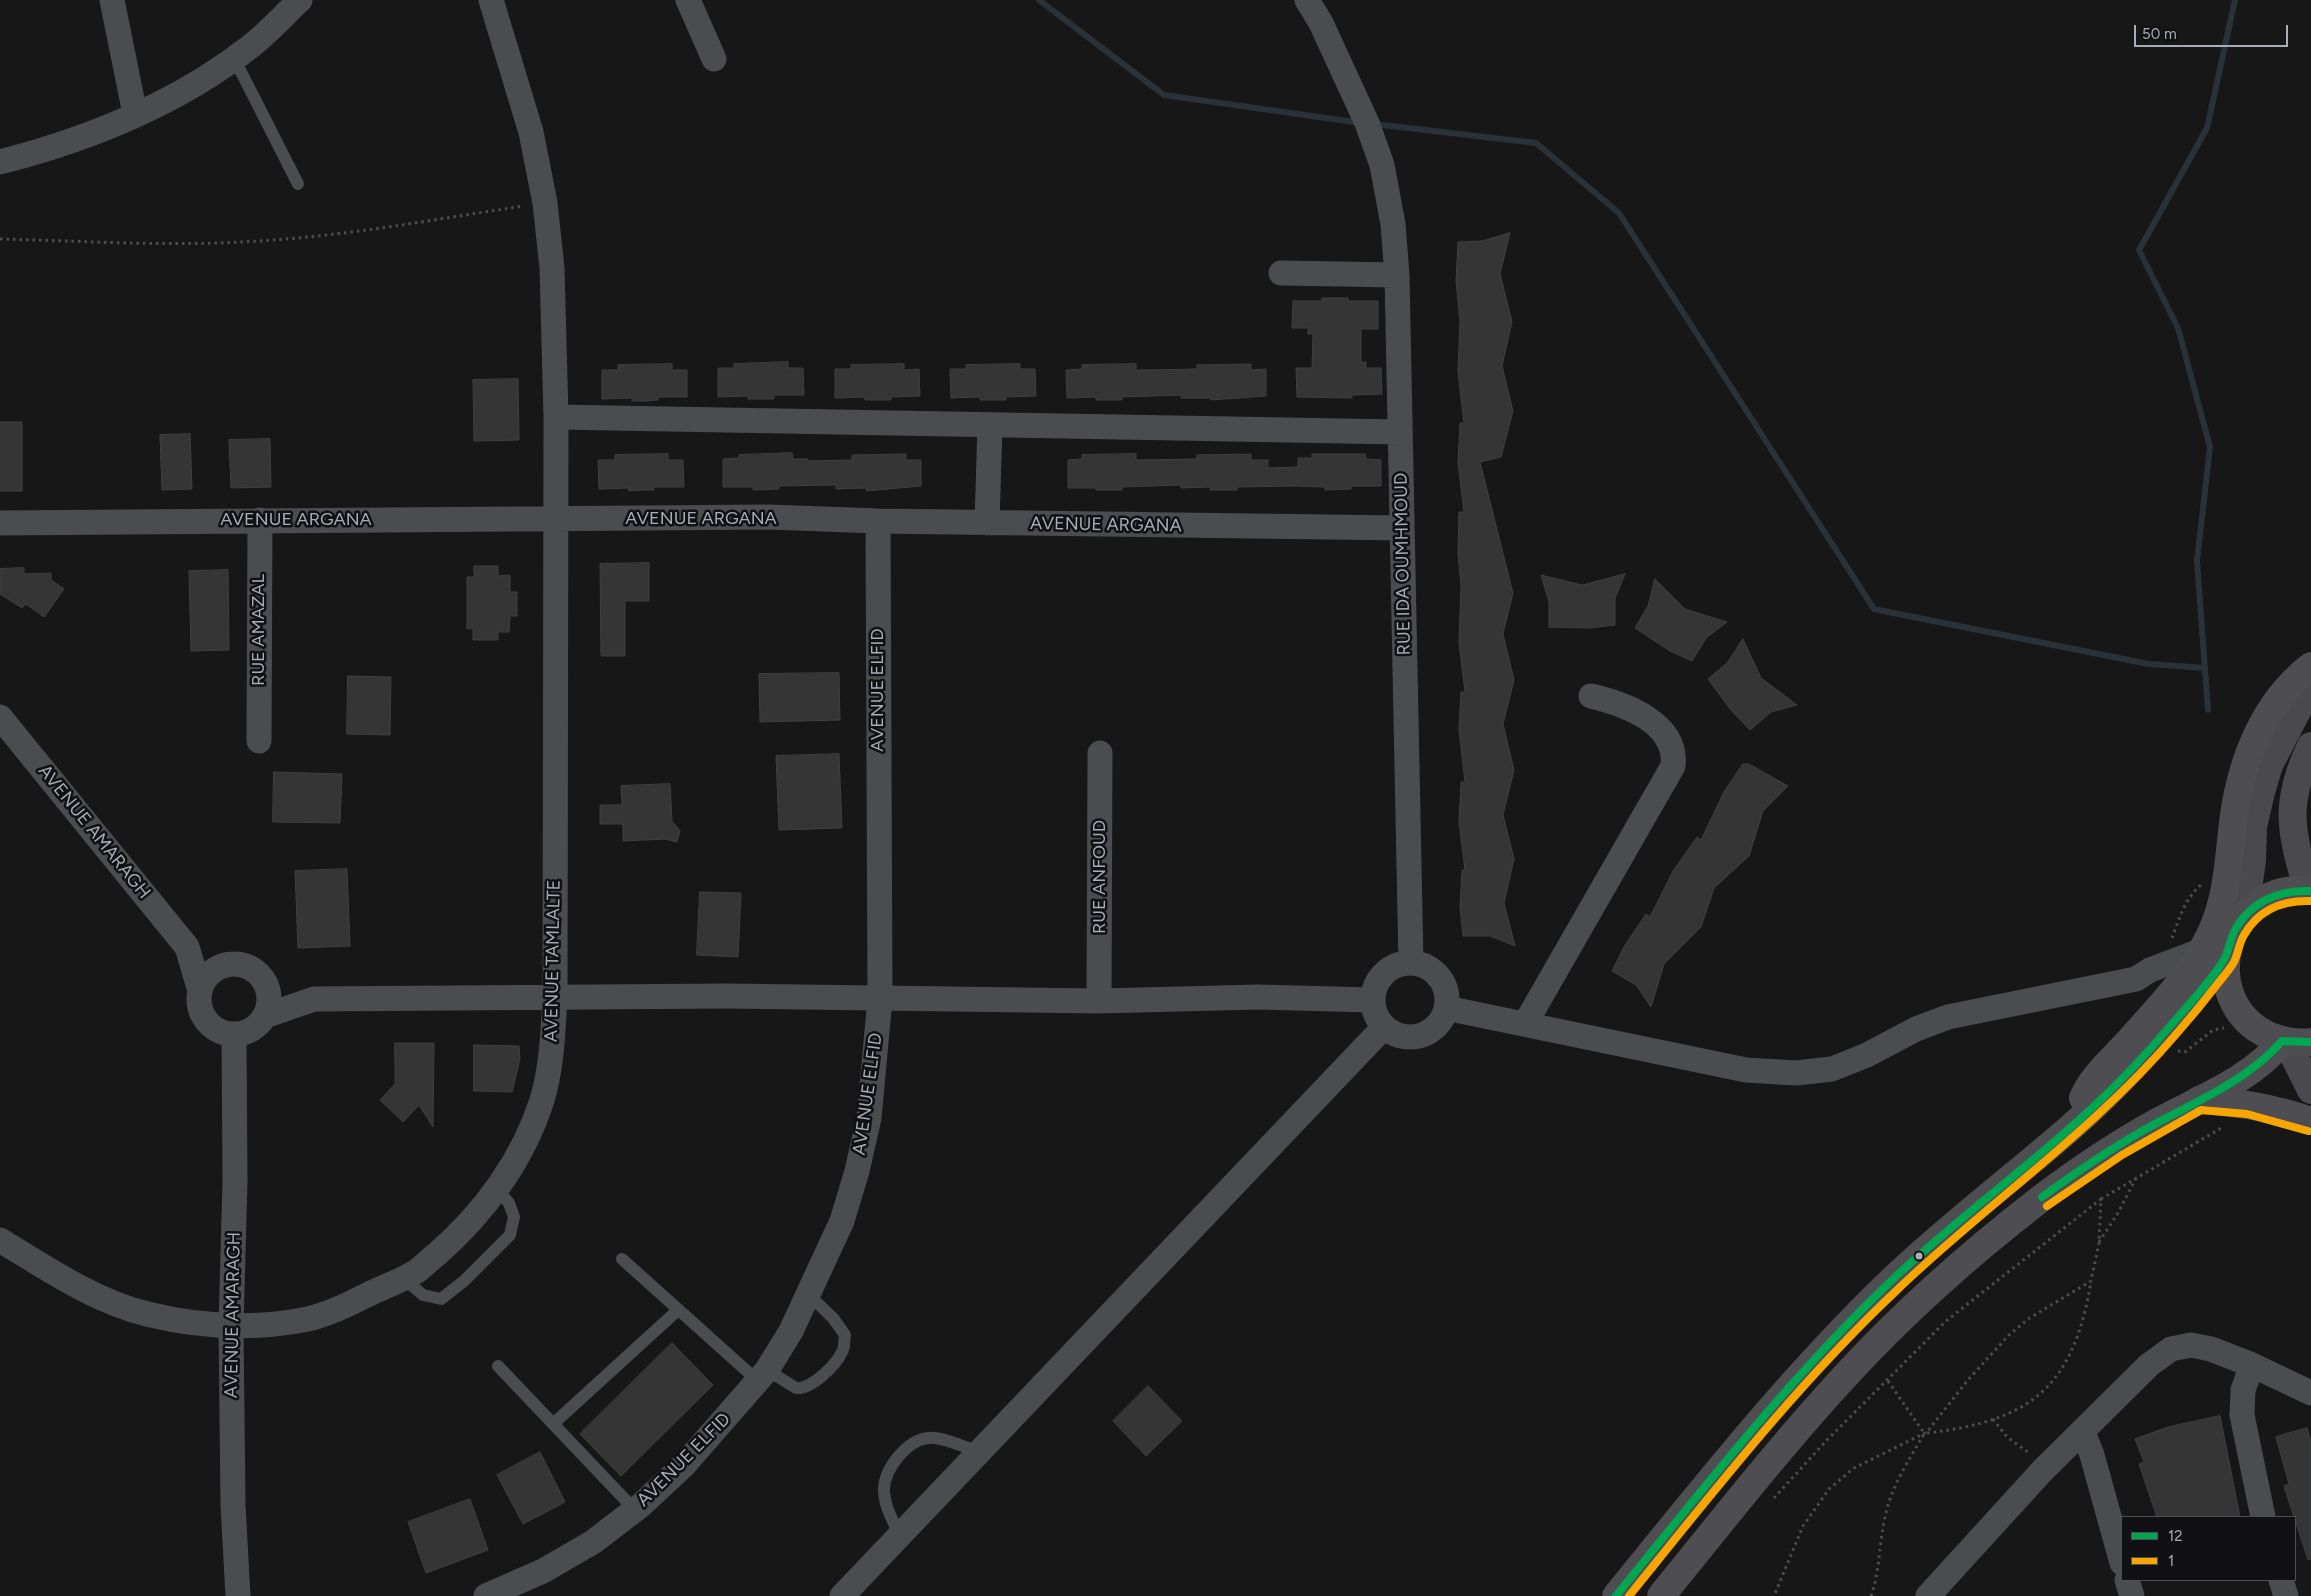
<!DOCTYPE html>
<style>
body{margin:0}
#map{position:relative;width:2311px;height:1596px;overflow:hidden;background:#171717;font-family:Figtree,sans-serif}
canvas{display:block}
.legend{position:absolute;left:2121px;top:1516px;width:175px;height:65px;box-sizing:border-box;background:#111113;border:1px solid #4d4f55;margin:0;padding:6px 9px;list-style:none;font-size:15px;color:#a8adb8}
.legend li{display:flex;align-items:center;gap:10px;height:25px}
.legend b{width:25px;border:1px solid #4d4f55}
.scale{position:absolute;left:2134px;top:25px;width:154px;height:22px;box-sizing:border-box;border:2px solid #a8adb8;border-top:0;padding-left:6px;font-size:15px;line-height:18px;white-space:nowrap;color:#a8adb8;-webkit-text-stroke:4px #111113;paint-order:stroke}
</style>
<div id="map">
<canvas width="2311" height="1596"></canvas>
<ul class="legend">
<li><b style="height:6px;background:#00a651"></b>12</li>
<li><b style="height:6px;background:#f7a600"></b>1</li>
</ul>
<div class="scale">50 m</div>
</div>
<script>
const ctx = document.querySelector('canvas').getContext('2d');
ctx.lineJoin = 'round';
function trace(path, color, width, dash) { ctx.strokeStyle = color; ctx.lineWidth = width; ctx.lineCap = dash ? 'butt' : 'round'; ctx.setLineDash(dash || []); ctx.stroke(path); }
function paint(path, color) { ctx.fillStyle = color; ctx.fill(path, 'evenodd'); }
function drawText(font, color, halo, rows, align = 'center') {
  ctx.font = font + ' Figtree,sans-serif'; ctx.lineWidth = 5; ctx.setLineDash([]); ctx.textBaseline = 'middle'; ctx.strokeStyle = halo; ctx.fillStyle = color; for (const [text, x, y, turn = 0] of rows) {
    ctx.save(); ctx.translate(x, y); ctx.rotate((+turn || 0) * Math.PI / 180); ctx.textAlign = isNaN(turn) ? turn : align; if (halo) ctx.strokeText(text, 0, 0); ctx.fillText(text, 0, 0); ctx.restore();
  }
}
trace(new Path2D(`
 M1039 0 1164 95 1361 123
 M1374 124 1536 143 1619 213 1874 609 2149 664 2205 668
 M2208 710 2197 561 2210 447 2178 328 2139 250 2207 128 2235 0`), '#2a3239', 6);
const building = new Path2D(`
 M1510 233 1500 274 1512 322 1502 366 1513 411 1501 457 1480 462 1513 593 1503 634 1514 680 1503 724 1514 770 1503 815 1514 859 1504 903 1515 946 1490 936H1463L1460 907 1462 870H1465L1459 822 1461 782H1465L1459 730 1461 692H1465L1459 643 1461 586 1458 554 1459 512H1464L1458 463 1460 423H1464L1458 372 1460 321 1456 281 1458 242 1482 241Z
 M1322 298H1348V301H1378V329H1361V362H1366V368H1381L1382 394 1352 395V398L1297 397 1296 368H1312L1313 334H1308V328H1292L1293 301H1322Z
 M788 362V368H803L804 395H774V399H748V396L718 397V368H734V364Z
 M672 364V370H687V397H658V400L646 401H632V398L602 399V370H618V365Z
 M904 364V370L919 369 920 396 891 397V400H865L864 397 835 398V369H851V365Z
 M1020 364V369H1035L1036 396 1006 397V400H980V397L951 398 950 369H966V365Z
 M1136 364V370H1151L1197 369V365L1251 364V370L1266 369V396L1211 400V398H1181V395L1122 397V400H1096V397L1067 398 1066 370 1082 369V365Z
 M518 379 519 440 474 441 473 380Z
 M0 422H22V491H0Z
 M190 434 192 489 162 490 160 435Z
 M270 439 271 487 231 488 229 440Z
 M792 453 793 459H808V461L852 460V455L906 454V460H921V486L866 491V488L836 489V485L779 486V489L753 490V487H723V459L739 458V455Z
 M668 454V460H683L684 487H654V490H642L629 491V488L599 489 598 460H615V455Z
 M1136 454V460L1197 459V455L1251 454V460H1268V468L1298 467V458H1312V454H1365L1366 459 1381 460V486H1351V489L1325 490V487L1296 486 1237 487V490H1210V487L1181 488V485L1122 487V490H1096V488H1068V460L1082 459V455Z
 M649 563V601H625V656H601L600 564Z
 M474 566H498V576L510 575V592H517V616H510L509 632H498V640H473V628L467 629V577H474Z
 M24 568V574L51 573V580L64 589 44 617 26 604 22 608 0 594V569Z
 M228 570 229 650 191 651 189 571Z
 M1625 574 1615 598V625L1589 628 1549 627V602L1541 575 1582 585Z
 M1655 579 1685 609 1727 622 1706 638 1692 661 1670 651 1635 628 1648 606Z
 M1743 639 1761 678 1797 705 1771 712 1750 730 1731 710 1708 679 1727 663Z
 M839 673 840 720 760 722 759 674Z
 M348 676 391 677 390 735 347 734Z
 M839 754 842 828 779 830 776 756Z
 M1743 764H1749L1788 786 1763 811 1749 856 1714 888 1701 927 1664 964 1651 1007 1636 985 1612 971 1625 945 1646 914 1650 917 1673 871 1697 837 1701 840 1724 792Z
 M274 772 342 774 340 823 273 822Z
 M670 784 672 821 680 831 677 842 665 839 623 841V824H600V805H622L621 786Z
 M347 869 350 946 298 948 295 871Z
 M700 892 741 893 738 957 697 955Z
 M395 1043H434L433 1127 419 1105 403 1122 380 1100 395 1084Z
 M474 1045 519 1046 520 1059 512 1092 474 1091Z
 M672 1343 713 1385 621 1476 580 1434Z
 M1148 1386 1182 1421 1146 1456 1113 1421Z
 M2220 1416 2240 1517H2157L2139 1464 2144 1462 2135 1439 2168 1427Z
 M2307 1428 2311 1442V1559L2308 1560 2284 1486 2289 1484 2276 1437Z
 M540 1452 565 1502 523 1524 497 1475Z
 M470 1499 488 1550 426 1573 408 1522Z`);
paint(building, '#353536');
trace(building, '#3f4043', 1);
trace(new Path2D(`
 M0 239C86 241 172 247 258 241 347 236 436 219 524 206
 M2172 938C2179 919 2185 898 2201 885
 M2178 1051 2185 1052 2213 1030 2224 1028
 M2101 1199 2223 1127
 M2099 1242 2118 1213 2137 1176
 M1888 1381 1924 1433
 M1993 1419 2007 1437 2029 1453
 M1927 1433C2032 1421 2074 1386 2091 1281
 M1774 1498 1827 1440 1946 1321 2101 1199 2099 1243 2091 1281 2028 1319 2009 1335 1967 1381 1927 1432 1854 1468 1829 1489 1803 1526 1774 1596
 M1871 1596C1880 1571 1879 1543 1885 1517 1891 1487 1909 1460 1924 1434`), '#4d4e52', 3, [2.5, 4]);
trace(new Path2D(`
 M234 58 298 184
 M622 1259 758 1381
 M403 1278 423 1295 441 1299 464 1281 510 1235 514 1217 509 1203 496 1188
 M498 1366 635 1510
 M767 1370 796 1388C811 1390 836 1365 842 1352 845 1347 844 1341 845 1335L833 1318 809 1295
 M553 1424 678 1310
 M900 1537C894 1522 884 1506 884 1490 884 1469 907 1440 928 1438 941 1436 967 1448 979 1452`), '#4b4c50', 12);
trace(new Path2D(`
 M112 0 135 114
 M688 0 714 59
 M1307 0 1321 23 1367 123 1382 165 1393 224 1397 275 1411 963
 M0 162C86 140 176 104 247 49 266 35 283 16 300 0
 M1281 273 1397 275
 M556 417 1400 432
 M0 523 769 517 878 521 1402 528
 M987 523 990 425
 M0 717 187 947 200 991
 M259 741 260 520
 M1373 1000a37 37 0 1 1 74 0a37 37 0 1 1-74 0Z
 M199 999a35 35 0 1 1 70 0a35 35 0 1 1-70 0Z
 M1099 1001 1100 753
 M1446 1008 1746 1070 1796 1073 1832 1069 1867 1055 1916 1029 1948 1017 2136 979 2150 970 2203 950
 M265 1016 314 999 727 996 1099 1001 1258 997 1372 1000
 M1525 1024 1673 766C1678 723 1625 704 1591 696
 M234 1035 235 1181 231 1326 233 1505 238 1596
 M0 1240C46 1268 94 1301 147 1314 200 1327 254 1330 308 1319 330 1314 351 1303 371 1293 386 1286 403 1280 417 1271 424 1266 430 1259 437 1254 484 1213 523 1160 542 1100 552 1067 553 1031 555 997L556 417 552 268 545 203 531 132 491 0
 M2252 1365 2243 1390 2242 1415 2263 1517
 M2083 1432 2092 1455 2122 1563
 M2127 1580 2132 1596
 M2281 1580 2286 1596
 M486 1596 543 1571 593 1542 640 1506 684 1465 767 1370 791 1331 842 1221 857 1171 869 1118 880 999 878 521
 M842 1596 1384 1027
 M1928 1596 2043 1470 2149 1365 2171 1349 2191 1345 2211 1349 2252 1365 2311 1393`), '#4b4c50', 25);
trace(new Path2D(`
 M2308 891C2291 832 2283 804 2311 746
 M2244 915 2252 861 2253 827 2261 792 2269 765 2311 684
 M2287 1042 2311 1090`), '#4a4a4e', 28);
trace(new Path2D(`
 M2311 891C2225 879 2192 1001 2270 1036 2283 1041 2297 1044 2311 1042
 M2083 1098C2093 1075 2113 1059 2130 1040 2159 1007 2191 975 2210 935 2226 902 2228 868 2232 832 2238 770 2260 705 2311 666
 M2199 1100C2238 1102 2274 1108 2311 1121
 M1616 1596C1703 1489 1788 1381 1887 1285 1945 1229 2009 1181 2069 1129 2127 1079 2178 1019 2225 958
 M1661 1596C1722 1521 1782 1444 1848 1373 1906 1310 1972 1252 2039 1200 2077 1171 2117 1144 2159 1121 2200 1099 2254 1078 2282 1041`), '#4e4e52', 28);
trace(new Path2D(`
 M2042 1197C2075 1173 2109 1150 2144 1130 2192 1103 2245 1083 2282 1041L2311 1042
 M1616 1596C1703 1489 1788 1380 1888 1284 1952 1222 2026 1170 2091 1109 2119 1083 2146 1055 2171 1025 2186 1008 2214 978 2225 958 2229 950 2230 939 2235 930 2251 901 2279 890 2311 891`), '#00a651', 8);
trace(new Path2D(`
 M2047 1206 2122 1155 2201 1110 2247 1114 2308 1131
 M1629 1596C1714 1491 1798 1383 1897 1290 1990 1201 2094 1131 2178 1032 2192 1016 2206 999 2219 982 2224 976 2230 969 2234 962 2238 954 2239 943 2244 935 2259 909 2283 900 2311 901`), '#f7a600', 8);
for (const [x, y, r, color] of [
 [1919,1256,4.5,"#a8adb8"]
]) { const dot = new Path2D(); dot.arc(x, y, r, 0, 2 * Math.PI); ctx.fillStyle = color; ctx.fill(dot); trace(dot, '#111113', 2); }
drawText('18px', '#a8adb8', '#111113', [
 ["AVENUE ARGANA",701,519],
 ["AVENUE ARGANA",296,520],
 ["AVENUE ARGANA",1106,525,1],
 ["RUE IDA OUMHMOUD",1403,564,-91],
 ["RUE AMAZAL",259,630,-90],
 ["AVENUE ELFID",878,690,-90],
 ["AVENUE AMARAGH",94,832,51],
 ["RUE ANFOUD",1100,877,-90],
 ["AVENUE TAMLALTE",553,961,-89],
 ["AVENUE ELFID",868,1094,-82],
 ["AVENUE AMARAGH",233,1315,-89],
 ["AVENUE ELFID",684,1460,-45]
]);
</script>
